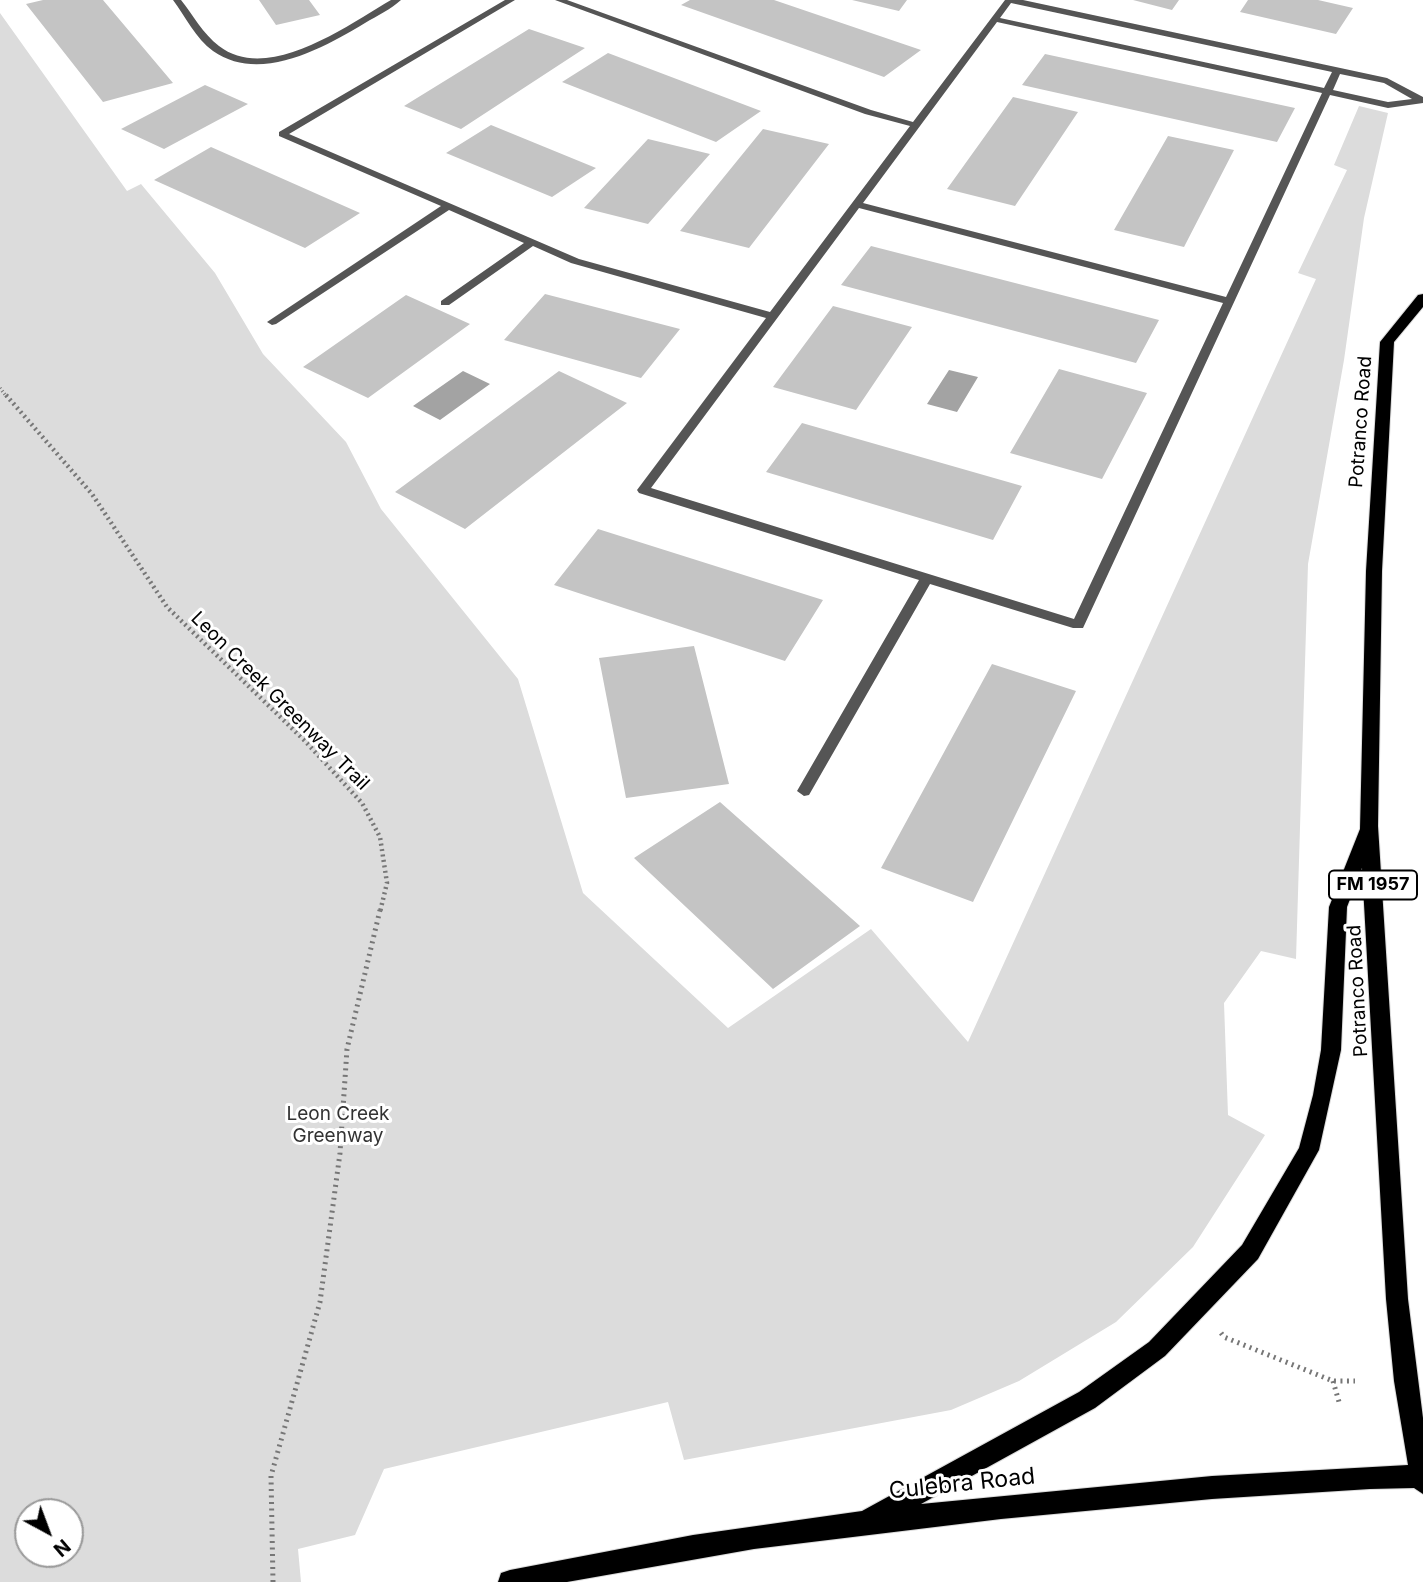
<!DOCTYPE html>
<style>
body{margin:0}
#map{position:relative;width:1423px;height:1582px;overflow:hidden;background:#fff;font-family:Inter,sans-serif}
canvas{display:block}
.north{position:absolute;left:14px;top:1498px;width:70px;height:70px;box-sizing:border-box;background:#fff;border:2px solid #999;border-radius:50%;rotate:139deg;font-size:19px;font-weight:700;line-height:28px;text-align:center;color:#000}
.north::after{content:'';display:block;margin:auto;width:24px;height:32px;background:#000;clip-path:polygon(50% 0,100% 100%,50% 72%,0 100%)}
</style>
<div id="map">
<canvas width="1423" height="1582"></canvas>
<div class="north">N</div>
</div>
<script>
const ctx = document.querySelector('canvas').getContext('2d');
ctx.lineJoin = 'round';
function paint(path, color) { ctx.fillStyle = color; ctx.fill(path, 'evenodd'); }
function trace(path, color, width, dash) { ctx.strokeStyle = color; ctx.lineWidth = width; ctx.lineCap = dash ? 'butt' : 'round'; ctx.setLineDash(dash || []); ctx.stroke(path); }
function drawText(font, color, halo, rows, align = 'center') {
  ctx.font = font + ' Inter,sans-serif'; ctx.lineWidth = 6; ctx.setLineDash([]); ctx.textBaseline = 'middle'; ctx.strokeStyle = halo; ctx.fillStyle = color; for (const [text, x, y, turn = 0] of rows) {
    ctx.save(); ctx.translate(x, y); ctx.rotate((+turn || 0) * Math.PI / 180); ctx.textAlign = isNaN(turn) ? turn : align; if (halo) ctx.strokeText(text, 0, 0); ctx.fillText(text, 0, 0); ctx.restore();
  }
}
paint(new Path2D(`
 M0 13 127 191 141 184 215 273 263 354 346 442 381 509 518 679 583 893 728 1028 871 929 968 1042 1316 279 1298 273 1347 170 1334 165 1359 106 1388 113 1364 218 1344 360 1308 564 1296 959 1261 951 1224 1003 1228 1115 1265 1135 1193 1247 1116 1322 1019 1381 951 1410 684 1460 668 1402 384 1469 355 1535 298 1549 301 1582H0ZM28 1512H70V1554H28Z`), '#dcdcdc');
paint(new Path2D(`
 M949 370 978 377 957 412 927 404Z
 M463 371 490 384 440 420 413 406Z`), '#a3a3a3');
paint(new Path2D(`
 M43 0H103L173 83 103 102 26 4Z
 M259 0H309L320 15 276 25Z
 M690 0H774L921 50 884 77 681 5Z
 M852 0H907L899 11Z
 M1133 0H1179L1172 10Z
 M1248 0H1318L1353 8 1336 34 1240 12Z
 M529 29 585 48 461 129 404 106Z
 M608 53 761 111 716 142 562 82Z
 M1045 54 1295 108 1277 142 1022 85Z
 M205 85 248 104 164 149 121 129Z
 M1013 97 1078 112 1015 206 947 189Z
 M491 125 596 168 552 197 446 153Z
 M763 129 829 144 749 248 680 231Z
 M1168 136 1234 150 1184 247 1114 230Z
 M648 139 710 154 648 224 584 208Z
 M211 147 360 213 305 248 154 180Z
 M871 246 1159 320 1136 363 841 285Z
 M545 294 680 329 641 378 504 340Z
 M406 295 470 324 368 398 303 367Z
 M833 306 912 327 856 410 773 387Z
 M1059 369 1147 393 1102 479 1010 453Z
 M559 371 627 403 465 529 395 492Z
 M802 423 1022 486 993 540 766 472Z
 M598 529 823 600 785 661 554 585Z
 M694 646 729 784 626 798 599 658Z
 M992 664 1076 691 973 902 881 868Z
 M720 802 860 926 773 989 634 858Z`), '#c4c4c4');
const primary = new Path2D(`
 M1423 294V307L1394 342 1382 571 1378 826 1408 1299 1423 1418V1494L1414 1488 1370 1489 1212 1499 1001 1519 754 1549 567 1582H498L501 1573 510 1570 693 1535 862 1511 1079 1392 1149 1342 1242 1245 1299 1148 1313 1095 1321 1050 1329 907 1360 829 1366 571 1380 342 1418 295ZM1362 868 1386 1299 1394 1381 1408 1465 1212 1476 921 1504 1095 1408 1165 1356 1258 1259 1319 1150 1341 1050 1347 907Z`);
trace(primary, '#dbdbdb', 2);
trace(new Path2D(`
 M0 388 7 397`), '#777', 3.5, [1, 2.5]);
trace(new Path2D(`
 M6 395 92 494 167 607 305 741 362 803 380 837 387 883 380 912`), '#777', 4.5, [2, 3.5]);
trace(new Path2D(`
 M1221 1333 1224 1337 1333 1381H1355
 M1333 1381 1339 1402
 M273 1582 271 1476 320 1302 340 1153 347 1049 380 910`), '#777', 5, [2, 4.5]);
paint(new Path2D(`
 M173 0H181C193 15 203 34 219 46 268 84 348 25 391 0H401C391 9 377 16 365 23 323 48 260 84 213 51 196 39 185 16 173 0Z
 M505 0H515L289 134 579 259 770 312 910 126 865 114 555 0H567L871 110 913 122 1005 0H1023L1387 78 1423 97V103L1388 108 1330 95 1083 628H1073L930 584 809 795 804 796 797 791 919 580 639 493 637 490 766 318 571 263 533 246 449 305H441V301L524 243 449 210 276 324 272 325 267 322 441 206 279 136V132ZM1011 3 1332 72 1324 88 1000 18ZM997 22 1322 93 1226 297 863 203ZM1340 74 1384 83 1412 99 1388 102 1333 90ZM859 208 1223 303 1074 619 651 488Z`), '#555');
paint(primary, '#000');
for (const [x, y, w] of [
 [1373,885,88]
]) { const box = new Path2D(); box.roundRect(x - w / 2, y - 14.5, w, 29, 5); ctx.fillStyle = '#fff'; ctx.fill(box); trace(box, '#000', 2); }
drawText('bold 18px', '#000', null, [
 ["FM 1957",1373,885]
]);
drawText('19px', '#000', '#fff', [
 ["Potranco Road",1361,422,-86],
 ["Leon Creek Greenway Trail",280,701,45],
 ["Potranco Road",1358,991,-93]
]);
drawText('19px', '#333', '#fff', [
 ["Leon Creek",338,1114],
 ["Greenway",338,1136]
]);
drawText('23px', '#000', '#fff', [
 ["Culebra Road",962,1484,-6]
]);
</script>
